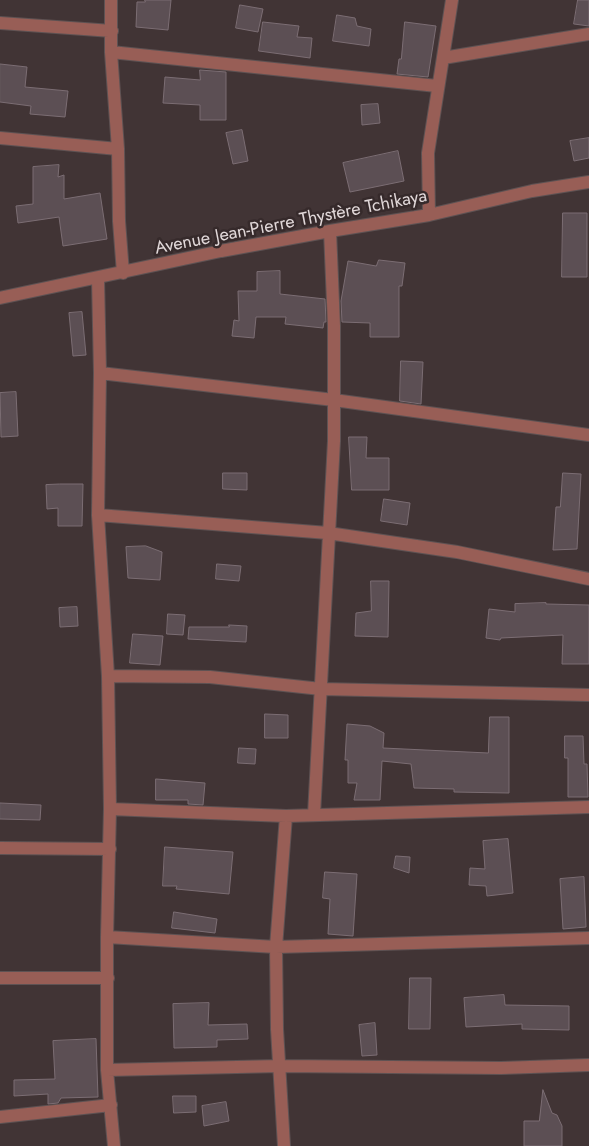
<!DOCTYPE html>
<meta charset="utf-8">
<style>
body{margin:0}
canvas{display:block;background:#413435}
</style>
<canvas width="589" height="1146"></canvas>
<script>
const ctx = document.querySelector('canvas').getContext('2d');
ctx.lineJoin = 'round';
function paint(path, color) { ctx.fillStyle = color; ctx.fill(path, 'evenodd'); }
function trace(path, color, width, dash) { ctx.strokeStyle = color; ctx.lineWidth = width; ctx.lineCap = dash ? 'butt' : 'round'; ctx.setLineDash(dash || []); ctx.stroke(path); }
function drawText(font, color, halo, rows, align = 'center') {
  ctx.font = font + ' Jost,sans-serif'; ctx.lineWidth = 5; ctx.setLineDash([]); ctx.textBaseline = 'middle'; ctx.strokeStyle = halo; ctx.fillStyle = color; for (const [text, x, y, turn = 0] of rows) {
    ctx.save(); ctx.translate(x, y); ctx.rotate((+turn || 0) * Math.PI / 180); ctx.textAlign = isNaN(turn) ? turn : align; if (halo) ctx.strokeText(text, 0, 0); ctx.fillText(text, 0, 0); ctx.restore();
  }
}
const building = new Path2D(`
 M145 0H171L168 30 136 27 137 2H145Z
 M578 0H589V26L574 24Z
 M240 5 263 9 258 32 236 28Z
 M337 15 355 18 357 26 371 29 369 46 333 41Z
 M263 22 299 26 297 37 312 38 310 58 259 51Z
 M405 22 436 26 428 77 397 74 399 59H401Z
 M0 64 27 67 25 87 68 91 65 117 30 114 31 106 0 102Z
 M200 70 226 72V120H200V105L163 103 165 77 200 80Z
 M378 104 380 123 362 125 361 105Z
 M242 130 248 161 233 164 226 133Z
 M589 138V158L574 161 570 141Z
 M398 151 404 181 350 192 343 163Z
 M59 165 58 177 64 175V199L100 193 107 239 63 246 59 217 18 223 16 206 33 204V167Z
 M563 213H587V277H562Z
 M379 260 405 263 402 286H399V337H370V323L342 322 341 301 348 261 376 266Z
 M280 271V294L325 299 326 322H324L323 328 285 324 286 317H256L254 338 232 336 234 320 239 321 238 291H257V272Z
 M82 312 86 355 73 356 69 313Z
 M401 361 423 362 421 404 400 401Z
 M16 392 18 436 1 437 0 393Z
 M349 437H367L366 458H389V490H352Z
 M223 473H247V490L223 489Z
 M563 473 581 474 577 549 553 550 556 507H560Z
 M60 484H83L82 526H58V508L47 509 46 485Z
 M384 499 410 503 407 525 381 521Z
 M146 546 162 552 160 580 128 578 126 547Z
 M217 564 241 566 239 581 216 579Z
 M371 581H389L388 637 355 636 356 613 371 611Z
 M546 603V604L589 605V664H562L563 635 501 638 500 640 486 638 489 609 515 612V604Z
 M77 607 78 626 60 627 59 608Z
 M168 614 185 615 183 635 167 634Z
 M229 625 247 626 246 642 188 639 189 627H229Z
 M133 634 163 636 160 665 130 663Z
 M265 714 288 715V738H265Z
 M490 717H509V793L454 792V789L414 788 411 764 382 761 380 800H354L357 783H348V760H345L347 724 370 726 384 733 383 748 488 753Z
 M565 736H583L584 764H587L588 797H568V758H565Z
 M239 748 256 749 255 764 238 763Z
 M156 779 205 783 203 805 188 804V800H156Z
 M0 803 41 805 40 820 0 819Z
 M508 839 513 893 487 896 486 886 469 885 470 868 485 869 483 841Z
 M165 847 233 852 229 894 176 889 177 886H163Z
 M396 856 410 857 409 873 394 868Z
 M325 872 357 874 353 936 328 934 330 899 323 898Z
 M584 877 586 927 563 929 560 879Z
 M174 912 217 919 215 933 172 928Z
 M410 978H431L430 1029H409Z
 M504 995 505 1005 569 1006V1030L522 1029V1024L466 1027 464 998Z
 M209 1003 208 1025 247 1024 248 1039 217 1040V1047L174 1048 173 1004Z
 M375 1023 377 1055 362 1056 359 1025Z
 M96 1039 98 1097 61 1098 58 1103 48 1104V1094L14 1096V1080L55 1079 53 1041Z
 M543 1090 552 1113 557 1115 562 1126V1146H524V1121H539Z
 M173 1096H196V1112L174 1113Z
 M226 1102 229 1121 204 1126 202 1106Z`);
paint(building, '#5c4f54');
trace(building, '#7b6d73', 1);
const minor = new Path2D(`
 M111 0V52L118 149 119 221 123 273
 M0 23 112 31
 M111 52 437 86
 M443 58 589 34
 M0 138 118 149
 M429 215 428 153 452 0
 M98 279 100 373 98 515 108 676 110 809 107 937V1070L114 1146
 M0 298 221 251 330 231 429 215 532 191 589 182
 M100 373 334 400 589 435
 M98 515 328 533 457 552 589 579
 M108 676 210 677 321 689 589 695
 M110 809 286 816 589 807
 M314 815 334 441V326L330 231
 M0 848 110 849
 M107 937 276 947 589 938
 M0 978H108
 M107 1070 280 1066 501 1068 589 1065
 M0 1117 111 1105
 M284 1146 277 1029 276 947 286 816`);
trace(minor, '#5e5253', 14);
trace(minor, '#985e56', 12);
drawText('18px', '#e1d8d9', '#362a2b', [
 ["Avenue Jean-Pierre Thystère Tchikaya",291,223,-11]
]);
</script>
